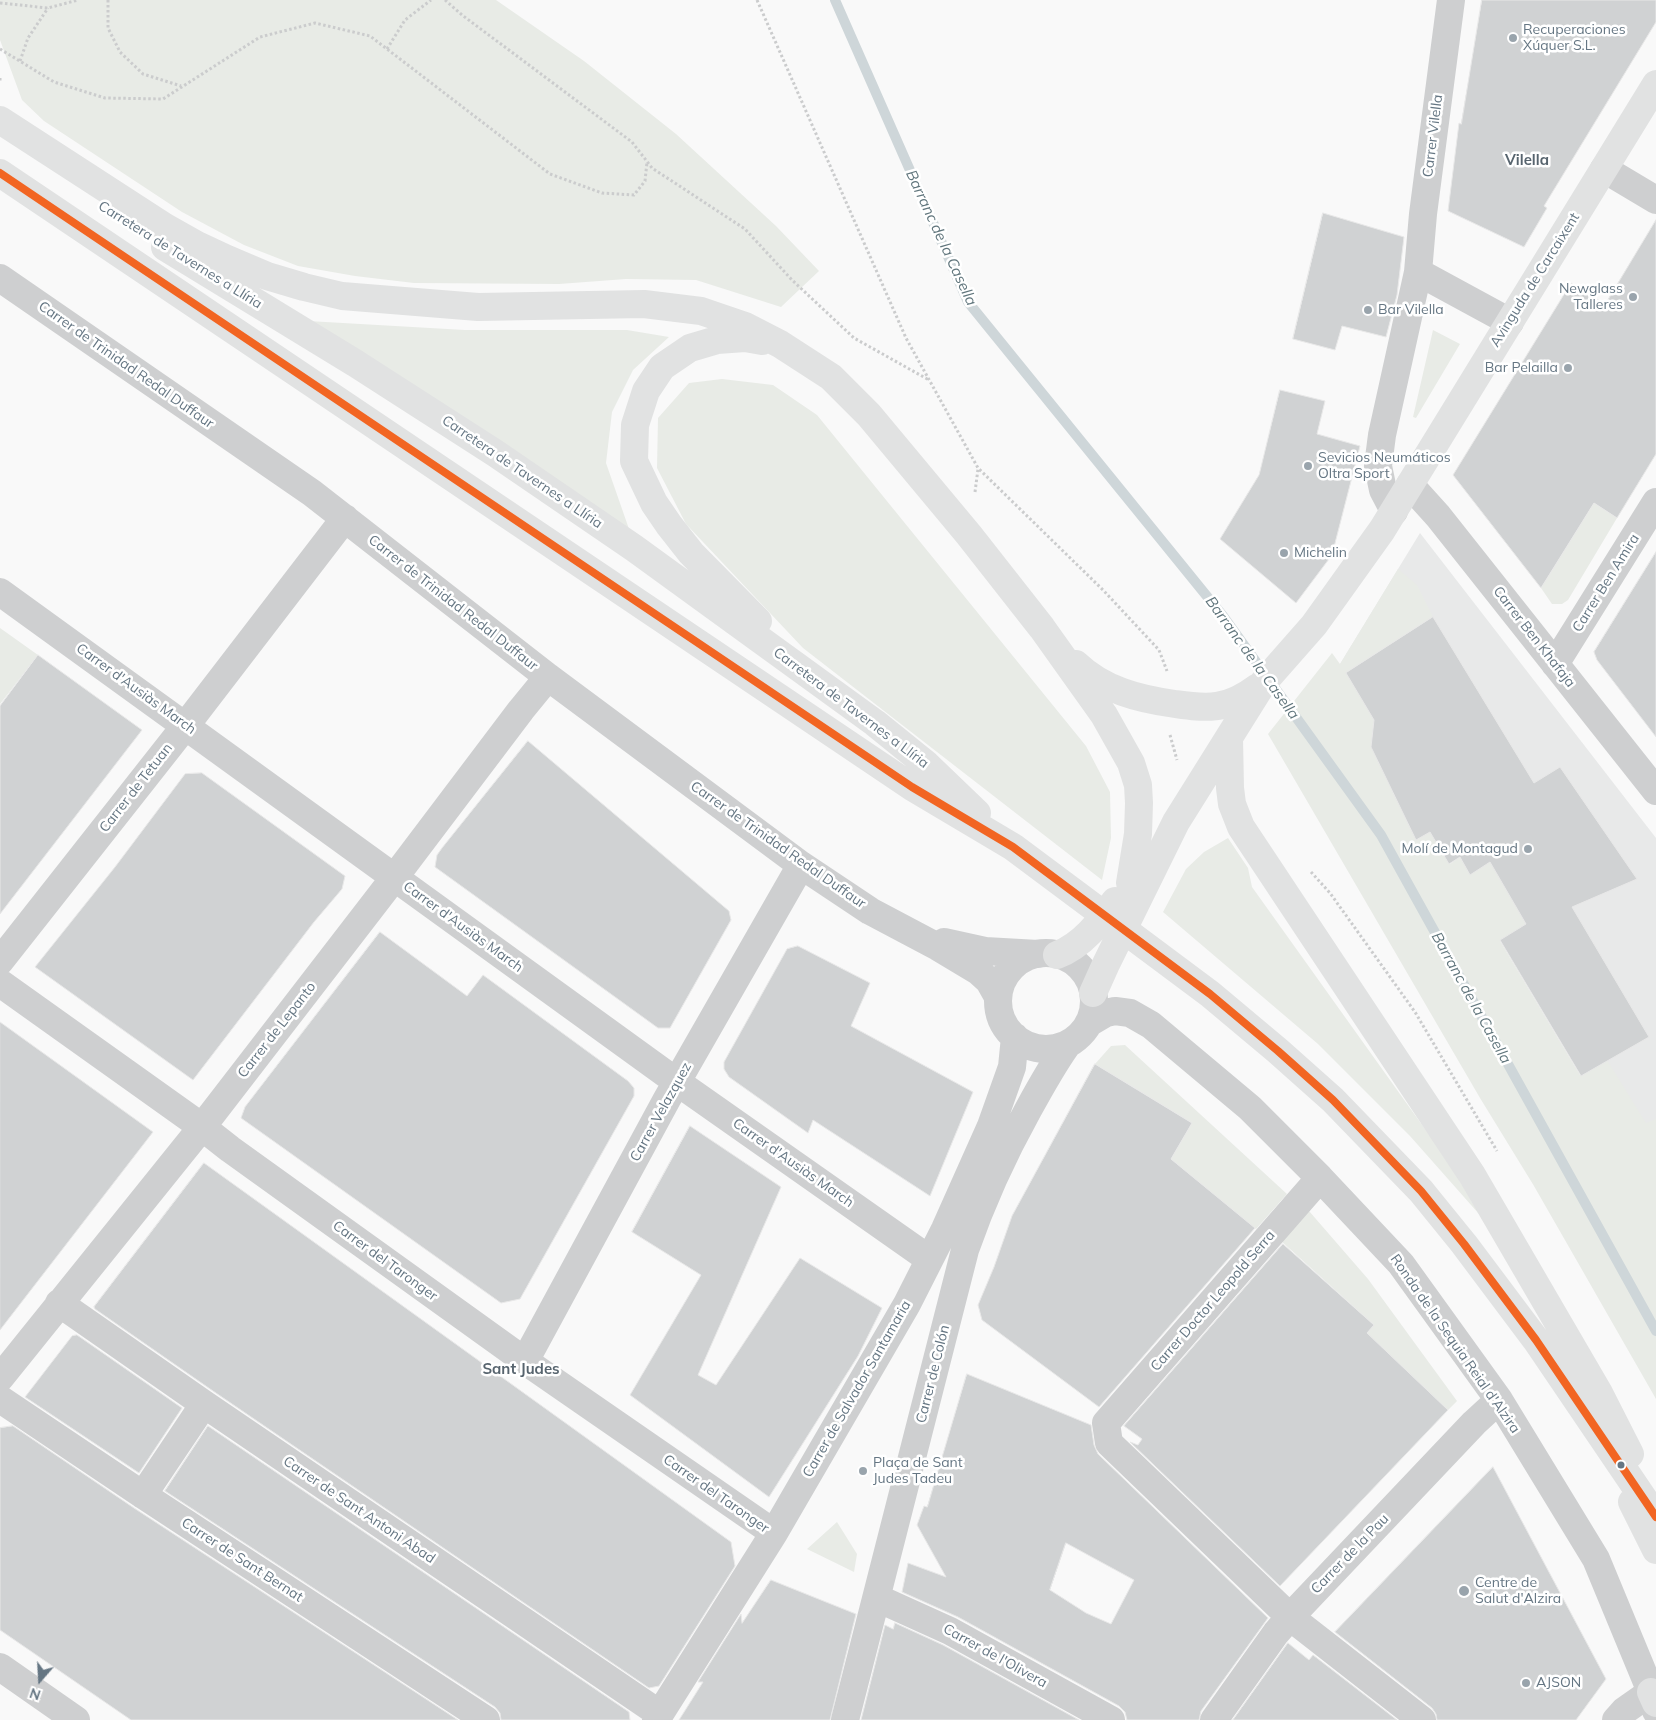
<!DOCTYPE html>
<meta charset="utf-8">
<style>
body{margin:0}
#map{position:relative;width:1656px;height:1720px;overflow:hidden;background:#f9f9f9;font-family:Mulish,sans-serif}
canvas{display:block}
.north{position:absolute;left:15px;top:1655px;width:50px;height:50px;-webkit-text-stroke:4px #fff;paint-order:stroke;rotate:199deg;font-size:14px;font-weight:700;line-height:20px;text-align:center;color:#657683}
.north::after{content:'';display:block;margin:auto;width:18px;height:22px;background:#657683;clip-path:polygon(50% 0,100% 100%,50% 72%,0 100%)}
</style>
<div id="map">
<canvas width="1656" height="1720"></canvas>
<div class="north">N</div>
</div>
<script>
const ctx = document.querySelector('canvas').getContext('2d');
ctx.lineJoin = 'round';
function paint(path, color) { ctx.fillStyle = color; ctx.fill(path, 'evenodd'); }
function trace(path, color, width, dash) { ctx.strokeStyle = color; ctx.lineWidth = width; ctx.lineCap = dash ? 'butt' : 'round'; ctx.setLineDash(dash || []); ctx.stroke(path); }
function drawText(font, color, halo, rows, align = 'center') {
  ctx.font = font + ' Mulish,sans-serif'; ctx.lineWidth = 5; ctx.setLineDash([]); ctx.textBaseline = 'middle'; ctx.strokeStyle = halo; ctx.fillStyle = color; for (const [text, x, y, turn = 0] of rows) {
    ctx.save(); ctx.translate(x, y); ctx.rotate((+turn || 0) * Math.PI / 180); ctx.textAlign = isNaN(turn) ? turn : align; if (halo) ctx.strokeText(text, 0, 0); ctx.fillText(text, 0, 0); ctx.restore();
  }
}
paint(new Path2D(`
 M1420 533 1656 838V1141L1581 1076 1482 911 1473 878 1460 858 1449 864 1416 840 1340 664Z`), '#e8e9e9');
paint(new Path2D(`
 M0 0H496L584 61 676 134 776 226 819 271 781 307 696 280 626 279 559 284 414 283 355 276 298 266 244 245 182 212 44 121 22 100 0 40Z
 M308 321 465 330H627L669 337 633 370 612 412 606 463 629 529Z
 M1433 330 1460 344 1416 418 1413 417Z
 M722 379 773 385 817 415 1086 746 1110 792 1111 838 1102 880 803 648 686 524 657 468 658 418 689 383Z
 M1594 503 1617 518 1568 600 1562 604H1552L1541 588Z
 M1398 569 1417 585 1433 617 1347 673 1374 720 1416 840 1430 832 1450 864 1460 857 1470 874 1490 862 1526 924 1500 941 1580 1075 1607 1060 1646 1123 1656 1119V1399L1534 1186 1480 1098 1268 734 1332 653 1340 664Z
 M0 628 38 655 0 704Z
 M1228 838 1248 868 1252 887 1450 1164 1479 1214 1410 1136 1318 1044 1163 912 1186 869 1204 852Z
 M1125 1045 1287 1194 1256 1229 1171 1159 1192 1123 1095 1064 1111 1046Z
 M1309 1211 1368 1279 1457 1401 1448 1410 1373 1339 1228 1491 1374 1325 1280 1240Z
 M837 1522 857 1554 854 1572 807 1549Z`), '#e8ebe6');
trace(new Path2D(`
 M835 0 968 302 1223 616 1381 835 1656 1331`), '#ced6d9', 10);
const building = new Path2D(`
 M1482 0H1656V22L1544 206 1547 208 1524 247 1448 211 1459 123 1461 124Z
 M1323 213 1404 237 1397 295 1386 337 1342 326 1335 350 1293 339Z
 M1656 220V454L1617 518 1594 503 1541 588 1453 475 1571 283 1605 304Z
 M1280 390 1325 401 1317 434 1360 446 1333 551 1329 559 1296 603 1220 539 1259 475Z
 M1656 552V737L1597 660 1594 652Z
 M1433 617 1534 783 1560 767 1637 879 1572 907 1649 1037 1581 1076 1500 940 1526 924 1490 862 1470 875 1460 857 1449 864 1430 832 1416 840 1371 747 1374 720 1346 673Z
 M38 655 142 730 0 914V706Z
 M528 741 729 911 731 920 670 1028H658L435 867 437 855 442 848Z
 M202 773 345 876 342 889 314 922 193 1080 35 967 115 867 185 774Z
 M380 932 467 996 483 975 628 1081 634 1088V1096L520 1299 501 1303 241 1118 245 1107Z
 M798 946 870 983 851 1026 973 1092 930 1196 813 1120 808 1133 729 1077 724 1069V1062L787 949Z
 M0 1022 153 1132 0 1330Z
 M1095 1064 1192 1123 1171 1159 1255 1228 1099 1407 982 1320 978 1305 994 1267 1012 1216Z
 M690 1126 781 1187 698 1375 716 1385 800 1258 882 1308 858 1356 769 1497 630 1395 701 1275 632 1232Z
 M204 1163 731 1542 735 1566 659 1686 649 1688 213 1391 95 1309 94 1307Z
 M1283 1244 1374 1325 1367 1333 1448 1410 1280 1586 1130 1442 1138 1445 1142 1439 1124 1426Z
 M77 1335 182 1408 139 1473 25 1397 72 1336Z
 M967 1374 1091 1425 1094 1445 1098 1454 1268 1618 1201 1711 1199 1720H1127L1125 1712 1119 1706 958 1617 902 1592 908 1563 946 1577 917 1525 924 1506 927 1507ZM1066 1543 1134 1580 1111 1624 1086 1613 1050 1590Z
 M13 1426 134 1508 458 1720H131L0 1630V1428Z
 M208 1426 629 1712 630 1720H501L500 1713 495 1707 165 1491Z
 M1493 1467 1606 1679 1576 1720H1437L1436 1714 1432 1708 1335 1632Z
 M771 1580 856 1614 830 1720H679L703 1682H698L741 1614 742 1623Z
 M895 1623 943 1645 1079 1720H861L885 1625 893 1629Z
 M1288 1643 1309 1660 1313 1655 1397 1720H1233Z`);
paint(building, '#d0d2d3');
trace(building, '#e8e8e8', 1);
trace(new Path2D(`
 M108 0V28L120 52 143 74 181 86
 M445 0 462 15 632 142 652 168 745 229 792 280 854 338 929 380
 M757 0 906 338 978 468 1104 591 1159 650 1167 671
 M0 3 48 8 78 0
 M0 49 54 82 105 98 163 99 260 37 315 23 370 36 550 174 602 193 634 195 645 181 647 162
 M387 49 405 20 431 0
 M20 61 28 38 48 8
 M0 78V82
 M975 492 978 469
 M1170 735 1177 760
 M1311 872 1330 893 1415 1012 1497 1151`), '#cbcccd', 3, [2.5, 2.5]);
trace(new Path2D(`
 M1604 169 1656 200
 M1418 272 1510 322
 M0 278 312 493 548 677 801 865 870 911 938 947 978 971 989 981 998 997
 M1410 485 1438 516 1656 791
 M1394 511 1383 490 1378 466 1382 435 1418 272 1423 214 1451 0
 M0 592 677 1082 929 1259
 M1555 664 1656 502
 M944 942 985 951 1038 954
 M998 1001a48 48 0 1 1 96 0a48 48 0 1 1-96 0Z
 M0 961 186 725 345 518
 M0 983 202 1127 230 1149 525 1361 774 1533
 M1089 1023 1106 1013 1115 1011 1130 1013 1151 1025 1250 1108 1320 1178 1401 1264 1499 1400 1596 1559 1651 1692 1656 1711
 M1320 1178 1106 1423 1109 1443 1290 1617 1422 1720
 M59 1303 204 1404 660 1714
 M525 1361 667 1099 801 865
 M0 1378 202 1127 394 878 521 710 548 677
 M0 1399 143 1495 486 1720
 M143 1495 204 1404
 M877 1598 950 1631 1111 1720
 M0 1667 76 1720
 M656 1720 774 1533 907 1304 945 1229 991 1126 1012 1067 1015 1037
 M845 1720 965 1250C982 1201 1003 1155 1028 1110 1040 1088 1052 1066 1067 1045
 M1214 1720 1276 1633 1290 1617 1474 1423 1499 1400
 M1616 1720 1624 1711 1651 1692`), '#cecfd0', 28);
trace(new Path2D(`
 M0 120 165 227 197 245 227 259 267 276 304 287 342 296 478 307 644 304 701 311 745 326 780 344 831 377 869 415 969 535 1042 628 1104 715 1131 763 1138 785 1139 803 1138 834 1130 883
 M0 173 912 787 1013 847 1210 994 1278 1051 1333 1100 1421 1191 1464 1244 1536 1340 1656 1517
 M165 247 355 363 495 453 634 548 875 723 927 765 977 813
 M758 621 691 553 669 525 654 503 634 461 635 425 646 391 662 367 690 348 717 340 745 338 762 341
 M1076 664C1103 690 1139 699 1175 704 1189 706 1202 708 1217 706 1232 704 1246 696 1258 687
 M1229 738 1230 788 1232 804 1241 827 1472 1175 1599 1393 1630 1454
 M1057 955C1083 945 1099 923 1115 901
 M1093 993 1106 964 1176 822 1263 683 1314 625 1382 530 1656 84
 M1632 1502 1656 1550
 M1651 1692 1656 1703`), '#e1e2e2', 28);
trace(new Path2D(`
 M0 173 912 787 1013 847 1210 994 1278 1051 1333 1100 1421 1191 1464 1244 1536 1340 1656 1517`), '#f26522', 8);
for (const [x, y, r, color] of [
 [1513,38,5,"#99a4ac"],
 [1633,297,5,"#99a4ac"],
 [1368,310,5,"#99a4ac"],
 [1568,368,5,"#99a4ac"],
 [1308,466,5,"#99a4ac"],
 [1284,553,5,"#99a4ac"],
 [1528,849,5,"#99a4ac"],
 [1621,1465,4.5,"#657683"],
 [863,1471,5,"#99a4ac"],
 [1464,1591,6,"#99a4ac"],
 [1526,1683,5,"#99a4ac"]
]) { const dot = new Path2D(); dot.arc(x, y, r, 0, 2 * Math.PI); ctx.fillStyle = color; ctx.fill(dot); trace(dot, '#fff', 2); }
drawText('14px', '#657683', '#fff', [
 ["Recuperaciones",1523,30],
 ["Xúquer S.L.",1523,46],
 ["Newglass",1623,289,"right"],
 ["Talleres",1623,305,"right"],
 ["Bar Vilella",1378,310],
 ["Bar Pelailla",1558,368,"right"],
 ["Sevicios Neumáticos",1318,458],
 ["Oltra Sport",1318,474],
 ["Michelin",1294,553],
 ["Molí de Montagud",1518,849,"right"],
 ["Plaça de Sant",873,1463],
 ["Judes Tadeu",873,1479],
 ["Centre de",1475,1583],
 ["Salut d'Alzira",1475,1599],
 ["AJSON",1536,1683]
], 'left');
drawText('14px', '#657683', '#fff', [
 ["Carrer Vilella",1433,136,-83],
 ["Carretera de Tavernes a Llíria",180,255,32],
 ["Avinguda de Carcaixent",1535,280,-58],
 ["Carrer de Trinidad Redal Duffaur",126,365,35],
 ["Carretera de Tavernes a Llíria",522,472,34],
 ["Carrer Ben Amira",1606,583,-58],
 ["Carrer de Trinidad Redal Duffaur",453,603,38],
 ["Carrer Ben Khafaja",1534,637,52],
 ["Carrer d'Ausiàs March",136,689,36],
 ["Carretera de Tavernes a Llíria",851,708,37],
 ["Carrer de Tetuan",136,788,-52],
 ["Carrer de Trinidad Redal Duffaur",778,845,35],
 ["Carrer d'Ausiàs March",463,927,36],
 ["Carrer de Lepanto",277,1030,-52],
 ["Carrer Velazquez",661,1112,-61],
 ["Carrer d'Ausiàs March",793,1163,35],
 ["Carrer del Taronger",385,1261,36],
 ["Carrer Doctor Leopold Serra",1213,1301,-49],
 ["Ronda de la Sequia Reial d'Alzira",1455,1344,55],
 ["Carrer de Colón",933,1374,-76],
 ["Carrer de Salvador Santamaria",857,1389,-60],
 ["Carrer del Taronger",716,1494,35],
 ["Carrer de Sant Antoni Abad",359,1510,34],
 ["Carrer de la Pau",1350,1554,-46],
 ["Carrer de Sant Bernat",242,1560,33],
 ["Carrer de l'Olivera",995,1656,29]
]);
drawText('bold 15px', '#57646e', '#fff', [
 ["Vilella",1527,160],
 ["Sant Judes",521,1369]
]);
drawText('italic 15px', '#60757c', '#fff', [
 ["Barranc de la Casella",941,238,65],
 ["Barranc de la Casella",1252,658,54],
 ["Barranc de la Casella",1471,998,61]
]);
</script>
